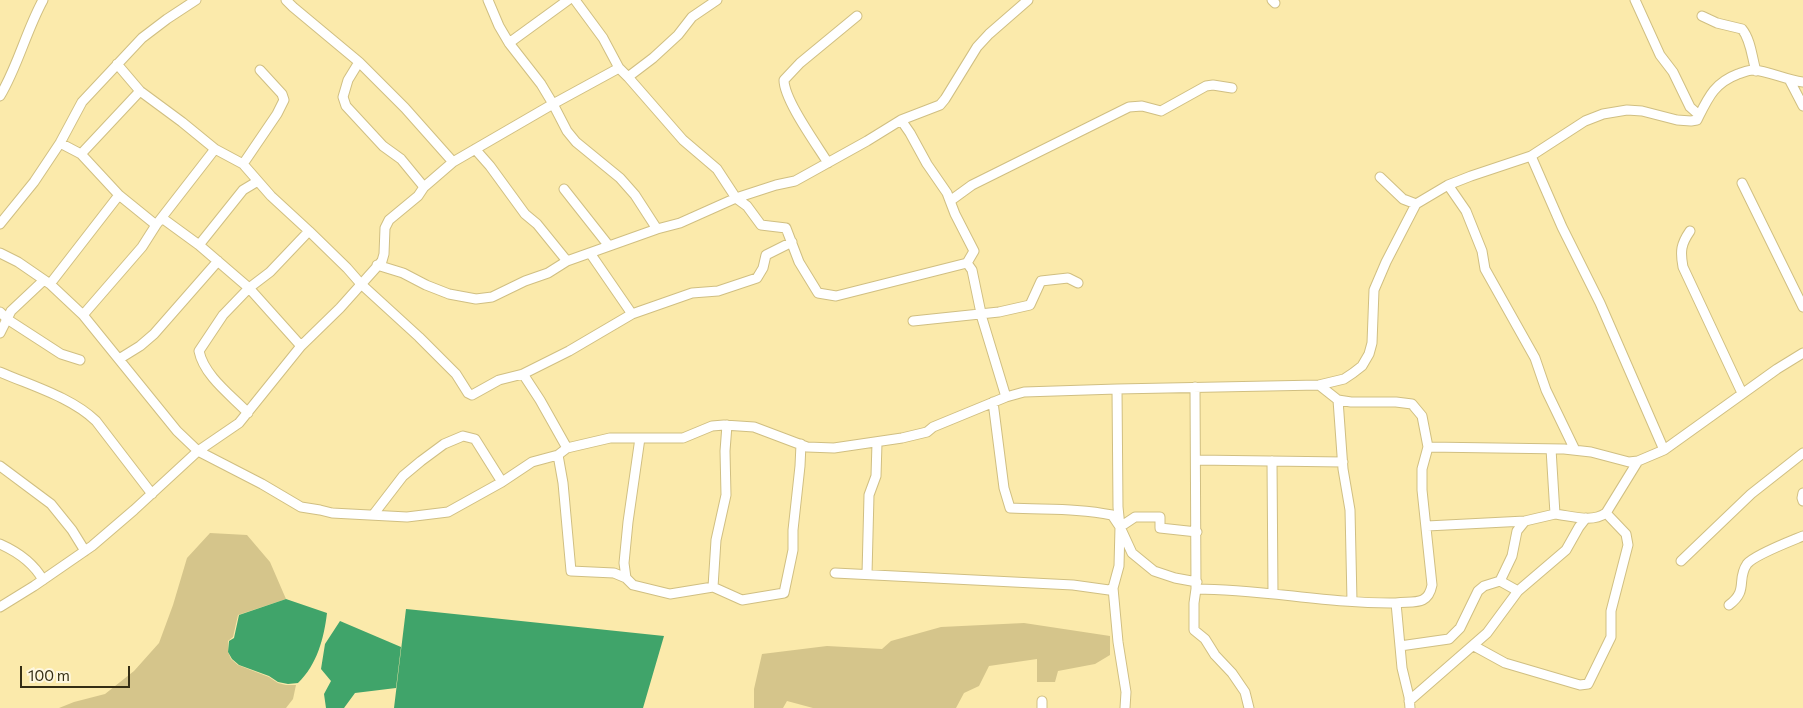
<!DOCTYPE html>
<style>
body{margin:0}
#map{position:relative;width:1803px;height:708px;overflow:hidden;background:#fbeaab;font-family:Commissioner,sans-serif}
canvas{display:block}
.scale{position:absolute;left:20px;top:666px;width:110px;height:22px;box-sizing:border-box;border:2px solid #342d14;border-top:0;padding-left:6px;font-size:15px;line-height:18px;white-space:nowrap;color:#342d14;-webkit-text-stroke:4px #fef7df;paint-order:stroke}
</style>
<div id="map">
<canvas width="1803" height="708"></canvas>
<div class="scale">100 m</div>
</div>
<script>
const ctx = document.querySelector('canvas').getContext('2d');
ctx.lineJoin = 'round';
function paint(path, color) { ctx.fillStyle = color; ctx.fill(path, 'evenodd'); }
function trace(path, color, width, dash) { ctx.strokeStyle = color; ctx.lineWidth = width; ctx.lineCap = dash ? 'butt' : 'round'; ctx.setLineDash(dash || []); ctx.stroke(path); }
paint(new Path2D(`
 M210 533 247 535 270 562 286 599 238 615 233 637 228 641V652L231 659 238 665 269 677 278 683 286 685H296L293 699 286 708H59L74 702 105 694 134 671 159 643 173 605 187 558Z
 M1024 623 1110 636V655L1095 664 1058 671 1055 682H1037V659L989 666 979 686 964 693 956 708H813L787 701 783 708H754V689L762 654 827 646 882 649 891 641 941 627Z`), '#d5c58b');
paint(new Path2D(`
 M286 599 327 613C324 638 317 665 298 683L288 684 278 682 269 676 239 665 232 659 228 652 229 641 234 638 239 615Z
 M406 609 416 610 664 636 643 708H394Z
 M340 621 401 647 396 688 355 693 344 708H326L324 694 331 681 321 669 325 644Z`), '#40a46a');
const street = new Path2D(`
 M286 0 293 7 359 62 405 108 453 162
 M575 0 603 38 619 68
 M1272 0 1275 3
 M1635 0 1660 55 1673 72 1690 107 1699 115
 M1702 16 1717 23 1742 29C1751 40 1752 58 1756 71
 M509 43 568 0
 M359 62 348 80 343 97 346 106 383 146 401 159 424 187
 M117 64 140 91 182 122 215 149 243 164 271 196 309 231 347 268 361 284 419 337 456 374 468 393 472 395 499 380 523 374 569 351 632 314
 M628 77 683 140 717 169 736 198 747 206 761 225 786 228 799 262 818 293 836 296 967 263
 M1790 81 1803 106
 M0 96C18 66 26 31 43 0
 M901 120 910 133 927 164 947 193 955 214 974 251 967 263 972 270 982 318 1006 397
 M60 143 81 154 119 195 156 225
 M475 149 490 166 525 214 537 224 567 261
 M81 154 140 91
 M1531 156 1562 227 1600 303 1664 450
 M828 163C817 145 784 100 784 80L800 63 857 16
 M243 164 277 114 284 100 282 94 260 70
 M1380 177 1403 199 1416 204
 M1742 183 1803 307
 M1448 185 1466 211 1482 251 1485 269 1535 358 1546 390 1575 450
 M564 189 609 246
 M950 201 972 185 1129 107 1142 106 1161 111 1206 86 1213 85 1232 88
 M162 218 199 245 249 288 301 346
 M0 224 34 182 60 143 82 102 142 38 167 19 196 0
 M657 229 635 195 620 178 576 142 567 131 553 104 619 68 628 77 653 58 678 35 692 17 717 0
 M1690 231C1681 244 1680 251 1683 267L1742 393
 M199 245 243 190 258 181
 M0 253 18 262 50 284 83 315 177 431 198 451 262 484 301 507 320 510 332 513 407 517 448 512 502 482 532 462 558 455 567 448 610 438H683L712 426 724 425 754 427 807 447 834 448 902 438 927 432 933 427 1006 397 1024 392 1117 389 1319 385 1344 379 1353 373 1362 366 1369 354 1372 343 1374 290 1386 262 1416 204 1448 185 1471 176 1531 156 1585 121 1603 114 1627 110 1642 111 1677 120 1691 121 1697 120C1708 98 1714 83 1738 74 1742 73 1748 70 1753 70 1769 71 1786 80 1803 82
 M590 253 632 314 692 293 718 291 757 278 763 268 766 255 792 242
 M377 265 403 273 426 285 449 294 476 299 492 297 525 281 548 273 567 261 657 229 680 223 736 198 776 185 795 181 867 141 901 120 940 105 945 99 977 47 989 34 1028 0
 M50 284 119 195
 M0 312 7 319 61 354 80 360
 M83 315 142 247 156 225 215 149
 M913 321 999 312 1030 305 1041 281 1068 278 1078 283
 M0 333 11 311 44 280
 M119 359 140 346 154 334 218 261
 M0 372C32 386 71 397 96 421L152 494
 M523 374 540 400 567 448
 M1319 385 1338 400 1351 402H1396L1412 404 1422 416 1428 447 1422 469V490L1432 585C1428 606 1414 601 1396 603L1402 668 1409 697 1410 708
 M1195 387 1196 589C1263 589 1329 604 1396 603
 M1338 400 1343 469 1350 510 1352 601
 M993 402 1004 488 1010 508C1045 510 1078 508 1112 515L1120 527 1118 507 1117 389
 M248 413C232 396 204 376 199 351L223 315 249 288 270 272 309 231
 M640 438 628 522 624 563 626 578 633 585 670 594 713 587 742 600 784 593 793 550V530L800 466 801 444
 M1428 447 1564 449 1591 452 1629 462 1638 461 1664 450 1777 369 1803 353
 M558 455 563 483 571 571 614 573 626 578
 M1196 460 1343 462
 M1272 461 1273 594
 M0 466 51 504 72 530 85 551
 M1803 493 1802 498 1803 501
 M1555 514C1572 516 1592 523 1606 513L1638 461
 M373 515 403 476 421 461 444 444 463 436 475 439 502 482
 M1427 526 1525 521 1555 514 1551 449
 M1120 527 1135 517H1160V528L1197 532
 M0 544C18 552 33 562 43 580
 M1681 561 1751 494 1803 453
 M835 573 1073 585 1109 590 1113 588
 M867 574 869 495 876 476 877 443
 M1500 581 1518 591
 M713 587 716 540 726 495 725 451 727 425
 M1196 589 1194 603V630L1205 639 1215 655 1232 673 1245 692 1249 708
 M1729 605C1749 590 1736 580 1747 564 1754 555 1791 541 1803 536
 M0 607 34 586 92 546 134 510 198 451 239 423 301 346 340 308 382 261 384 254 385 228 389 220 418 196 424 187 453 162 553 104 541 84 509 43 499 26 488 0
 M1400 646 1449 639 1460 628 1478 591 1484 586 1500 581 1512 556 1517 531 1525 521
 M1474 646 1505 663 1573 683 1580 685 1588 684 1611 637V611L1628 545 1626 534 1606 513
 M1409 701 1487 633 1518 591 1566 550 1579 527 1586 518
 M1042 708V701
 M1125 708 1126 692 1118 642 1113 588 1119 566 1120 527 1132 553 1154 571 1175 578 1197 582`);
trace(street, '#d0bf82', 11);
trace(street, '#fff', 9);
</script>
